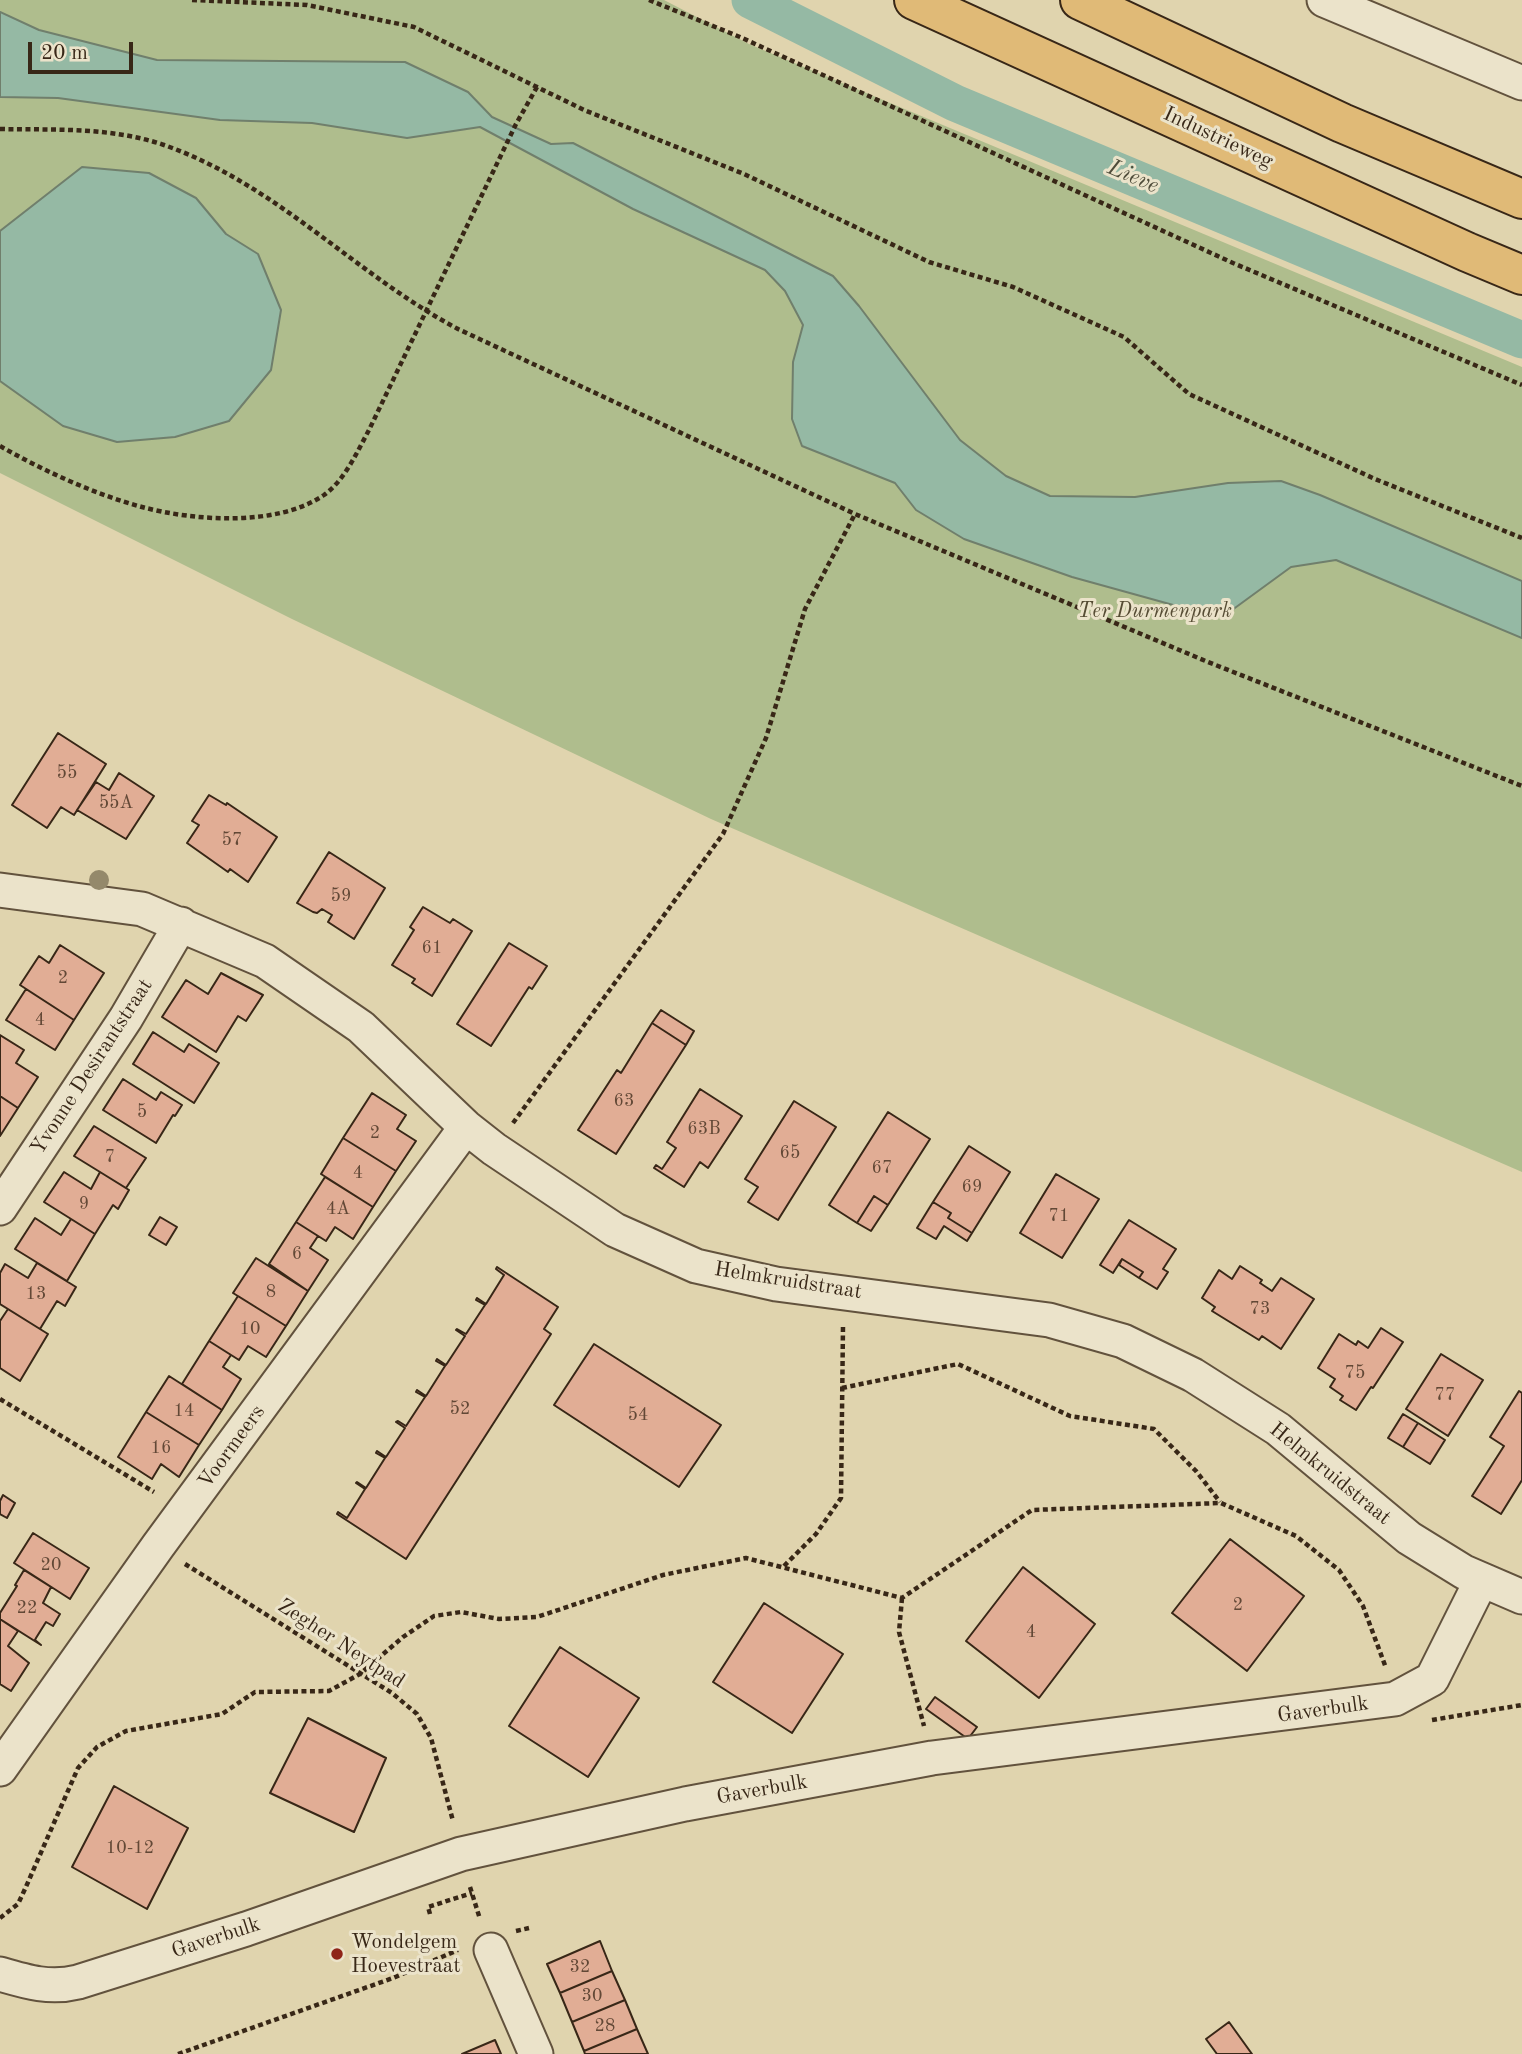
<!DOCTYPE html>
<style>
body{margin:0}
#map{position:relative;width:1522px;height:2054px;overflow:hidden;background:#e0d4ae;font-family:"Old Standard TT",serif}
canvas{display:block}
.scale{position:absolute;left:28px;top:42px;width:105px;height:32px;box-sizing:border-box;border:4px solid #382717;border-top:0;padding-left:9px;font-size:21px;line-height:24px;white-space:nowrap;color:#382717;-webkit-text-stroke:5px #ebe3ca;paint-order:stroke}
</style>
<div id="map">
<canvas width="1522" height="2054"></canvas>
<div class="scale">20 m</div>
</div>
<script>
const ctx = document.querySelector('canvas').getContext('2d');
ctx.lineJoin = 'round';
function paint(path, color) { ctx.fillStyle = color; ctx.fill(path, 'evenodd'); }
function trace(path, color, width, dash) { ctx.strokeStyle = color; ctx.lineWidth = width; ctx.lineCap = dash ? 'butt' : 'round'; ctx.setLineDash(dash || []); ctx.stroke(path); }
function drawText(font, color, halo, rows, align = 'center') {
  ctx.font = font + ' "Old Standard TT",serif'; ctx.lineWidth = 6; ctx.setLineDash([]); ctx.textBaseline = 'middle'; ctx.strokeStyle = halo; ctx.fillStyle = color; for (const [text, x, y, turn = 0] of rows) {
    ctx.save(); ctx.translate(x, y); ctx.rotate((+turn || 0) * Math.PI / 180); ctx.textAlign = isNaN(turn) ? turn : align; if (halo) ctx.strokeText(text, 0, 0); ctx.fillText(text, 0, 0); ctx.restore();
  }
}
paint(new Path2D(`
 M0 0H664L749 44 1522 367V1172L711 819 292 619 0 473Z`), '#afbd8d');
const water = new Path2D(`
 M0 12 39 30 157 60 405 62 468 92 492 117 551 144 573 143 833 276 859 306 960 440 1006 476 1050 496 1135 497 1228 483 1281 481 1320 495 1522 581V638L1336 560 1291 567 1228 613 1184 608 1072 577 964 539 916 510 895 483 802 446 792 419 793 362 803 325 785 291 765 270 633 209 480 127 407 138 312 123 220 120 58 98 0 97Z
 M82 167 149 173 196 198 226 234 258 254 281 310 271 370 229 421 175 437 117 442 63 426 0 381V231Z`);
paint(water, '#95b9a4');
trace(water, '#707f6c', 2);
trace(new Path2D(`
 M750 0 955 103 1522 340`), '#95b9a4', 37);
const building = new Path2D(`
 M58 733 106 764 74 815 61 807 47 828 12 805Z
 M119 773 154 796 126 839 77 810 96 782 109 790Z
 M209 795 226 805 227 803 277 837 248 882 230 869 228 872 187 843 199 825 192 821Z
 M329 852 385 888 354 939 328 922 332 915 322 909 317 913 313 912 297 903Z
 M423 907 450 923 453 919 472 931 432 996 412 983 415 979 392 965 414 930 410 927Z
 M509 943 547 966 532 989 529 987 491 1046 457 1024Z
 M60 945 104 973 74 1020 20 985 39 956 49 963Z
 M221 973 263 995 246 1021 238 1016 216 1052 162 1017 186 980 208 994Z
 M26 989 74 1020 55 1050 6 1020Z
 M661 1010 694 1031 686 1045 652 1023Z
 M652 1023 686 1045 616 1154 578 1130 617 1070 621 1073Z
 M153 1032 184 1052 189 1044 219 1063 194 1103 133 1064Z
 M0 1035 24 1050 16 1063 38 1077 18 1108 0 1096Z
 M123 1079 156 1100 161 1092 182 1105 175 1116 173 1115 156 1143 103 1110Z
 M700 1089 742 1116 708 1168 700 1162 684 1187 654 1168 656 1165 662 1169 676 1148 667 1142Z
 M372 1093 406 1115 397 1129 416 1141 396 1171 343 1138Z
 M0 1096 18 1108 0 1136Z
 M794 1101 836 1127 778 1220 748 1202 758 1187 745 1179Z
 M888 1112 930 1139 888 1205 874 1196 857 1223 829 1205Z
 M94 1126 146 1158 126 1188 74 1156Z
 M343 1138 396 1171 373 1207 321 1174Z
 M969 1146 1010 1172 972 1233 948 1218 951 1213 933 1202Z
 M64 1172 91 1189 100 1172 129 1190 118 1209 113 1205 95 1234 44 1202Z
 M1056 1174 1099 1199 1062 1258 1020 1233Z
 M325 1177 373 1207 353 1239 335 1227 326 1241 296 1222Z
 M874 1196 888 1205 871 1231 857 1223Z
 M933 1202 951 1213 948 1218 972 1233 967 1241 944 1226 936 1239 917 1228Z
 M160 1217 177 1227 166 1245 149 1235Z
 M35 1218 61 1235 71 1219 95 1234 67 1281 15 1249Z
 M1129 1220 1176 1249 1163 1269 1168 1272 1157 1289 1139 1278 1143 1272 1122 1259 1113 1273 1100 1265Z
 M296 1222 318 1236 310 1248 328 1260 308 1291 269 1264Z
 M256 1258 308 1291 286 1326 233 1293Z
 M1122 1259 1143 1272 1139 1278 1119 1265Z
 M37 1263 76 1287 65 1306 57 1301 40 1329 0 1304V1273L5 1264 28 1278Z
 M1240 1266 1262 1280 1260 1283 1272 1291 1281 1278 1314 1299 1281 1349 1262 1336 1259 1340 1212 1311 1215 1307 1202 1298 1219 1270 1232 1279Z
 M497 1267 558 1307 544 1329 551 1334 406 1559 337 1514 338 1512 347 1518 365 1489 356 1483 357 1482 366 1488 385 1458 376 1453 377 1451 386 1457 405 1428 396 1422 398 1421 406 1426 425 1397 416 1392 417 1390 426 1396 445 1366 436 1361 437 1359 446 1365 465 1336 456 1330 457 1329 466 1334 485 1305 476 1300 477 1298 486 1304 504 1275 496 1269Z
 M238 1296 286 1326 266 1357 248 1346 239 1360 209 1341Z
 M8 1309 48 1334 20 1381 0 1368V1321Z
 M1381 1328 1403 1342 1373 1388 1371 1387 1356 1410 1340 1400 1343 1396 1330 1387 1335 1379 1318 1368 1339 1334 1356 1345 1358 1341 1368 1348Z
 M209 1341 231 1355 223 1367 241 1379 222 1410 182 1384Z
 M594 1344 721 1425 679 1487 554 1405Z
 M1441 1354 1483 1380 1448 1436 1406 1409Z
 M169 1376 222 1410 199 1445 146 1412Z
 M1519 1391 1522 1393V1480L1501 1514 1472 1496 1504 1446 1490 1437Z
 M146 1412 199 1445 179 1477 161 1464 152 1479 118 1457Z
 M1403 1414 1418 1423 1403 1447 1388 1438Z
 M1418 1423 1445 1440 1430 1464 1403 1447Z
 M3 1495 15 1503 7 1518 0 1514V1501Z
 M33 1533 89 1568 70 1599 14 1563Z
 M1230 1539 1304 1596 1247 1671 1172 1613Z
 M1023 1567 1095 1624 1039 1698 966 1641Z
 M24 1570 51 1587 43 1603 60 1614 53 1626 46 1622 36 1638 35 1640 41 1645 0 1619V1613L17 1586 15 1585Z
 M764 1603 843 1654 792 1733 713 1682Z
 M0 1619 18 1631 8 1646 29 1663 11 1691 0 1684Z
 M560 1647 639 1698 588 1777 509 1726Z
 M935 1697 977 1727 968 1739 926 1709Z
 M308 1718 386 1758 354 1832 270 1793Z
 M114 1786 188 1828 147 1909 72 1867Z
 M600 1941 612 1971 560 1993 547 1964Z
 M612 1971 625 2000 572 2022 560 1993Z
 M625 2000 637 2029 584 2051 572 2022Z
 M1229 2022 1252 2054H1217L1206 2039Z
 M637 2029 648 2054H585L584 2051Z
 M495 2040 501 2054H462Z`);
paint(building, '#e1ad95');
trace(building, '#382717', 2);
const minor = new Path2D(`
 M1324 0 1522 83
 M0 890 142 909 265 961 361 1027 466 1127 494 1149 615 1230 696 1266 776 1284 1049 1320 1123 1341 1193 1375 1278 1429 1409 1538 1464 1572 1522 1597
 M0 1208 126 1018 181 924
 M0 1769 158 1546 466 1127
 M491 1950 536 2054
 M0 1974C27 1982 50 1989 78 1982L246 1929 461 1854 685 1804 932 1758 1395 1699 1432 1679 1481 1581`);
const highway = new Path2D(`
 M914 0 1467 252 1522 275
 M1080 0 1342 123 1522 199`);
trace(minor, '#62523d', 37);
trace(highway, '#382717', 42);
trace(new Path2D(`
 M192 0 307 5 414 27 584 110 744 174 929 262 1013 287 1124 337 1189 394 1375 479 1522 538
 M649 0 740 37 1233 263 1522 385
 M0 129C55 130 112 127 164 145 276 184 356 275 458 329L855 514 1208 662 1522 786
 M0 446C44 471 94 494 142 507 195 521 277 527 324 495 345 480 357 452 369 430L516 124 537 87
 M513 1123 723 834 766 738 805 609 855 514
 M842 1388 958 1364 1070 1416 1154 1429 1196 1471 1220 1502
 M0 1399 154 1492
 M185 1564 392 1693 417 1714 431 1738 453 1821
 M784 1566 816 1534 841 1498 843 1326
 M902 1598 899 1632 924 1726
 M1432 1720 1522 1705
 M470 1887 480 1919
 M430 1914 428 1907 472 1893
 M0 1918 18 1904 25 1889 78 1768 97 1747 126 1731 222 1714 255 1692 329 1691 360 1674 403 1637 434 1616 461 1612 499 1619 537 1617 663 1575 746 1558 902 1598 1032 1510 1221 1503 1296 1536 1339 1570 1363 1606 1386 1668
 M516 1931 529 1928
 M178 2054 393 1978 458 1950`), '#382717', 4.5, [5, 3.5]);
trace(minor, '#ebe3ca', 33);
trace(highway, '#e0ba77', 38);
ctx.fillStyle = '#94896b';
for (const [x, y] of [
 [99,880]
]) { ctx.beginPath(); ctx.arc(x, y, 10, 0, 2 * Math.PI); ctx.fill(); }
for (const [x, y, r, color] of [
 [337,1954,7,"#8f2418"]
]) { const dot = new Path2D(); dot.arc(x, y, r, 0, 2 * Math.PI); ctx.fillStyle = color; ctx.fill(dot); trace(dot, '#ebe3ca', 2.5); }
drawText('18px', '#624836', null, [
 ["55",67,773],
 ["55A",116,803],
 ["57",232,840],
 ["59",341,896],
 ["61",432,948],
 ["2",63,978],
 ["4",40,1020],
 ["63",624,1101],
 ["5",142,1112],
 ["63B",704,1129],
 ["2",375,1133],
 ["65",790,1153],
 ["7",110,1157],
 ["67",882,1168],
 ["4",358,1173],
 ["69",972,1187],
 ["9",84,1204],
 ["4A",338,1209],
 ["71",1059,1216],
 ["6",297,1254],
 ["8",271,1292],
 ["13",36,1294],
 ["73",1260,1309],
 ["10",250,1329],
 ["75",1355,1373],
 ["77",1445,1395],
 ["52",460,1409],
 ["14",184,1411],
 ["54",638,1415],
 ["16",161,1448],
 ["20",51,1565],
 ["2",1238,1605],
 ["22",27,1608],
 ["4",1031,1632],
 ["10-12",130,1848],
 ["32",580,1967],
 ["30",592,1996],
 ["28",605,2026]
]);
drawText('21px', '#382717', '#ebe3ca', [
 ["Industrieweg",1218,138,25],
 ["Yvonne Desirantstraat",92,1067,-57],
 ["Helmkruidstraat",788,1281,9],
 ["Voormeers",232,1447,-54],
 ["Helmkruidstraat",1330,1474,39],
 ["Zegher Neytpad",341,1644,33],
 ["Gaverbulk",1323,1710,-8],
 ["Gaverbulk",762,1790,-10],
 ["Gaverbulk",216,1938,-18]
]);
drawText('italic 21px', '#564c34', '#ebe3ca', [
 ["Ter Durmenpark",1155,611]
]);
drawText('21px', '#382717', '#ebe3ca', [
 ["Wondelgem",351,1942],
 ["Hoevestraat",351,1966]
], 'left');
drawText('italic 23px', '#4f4c3a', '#ebe3ca', [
 ["Lieve",1133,177,23]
]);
</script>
